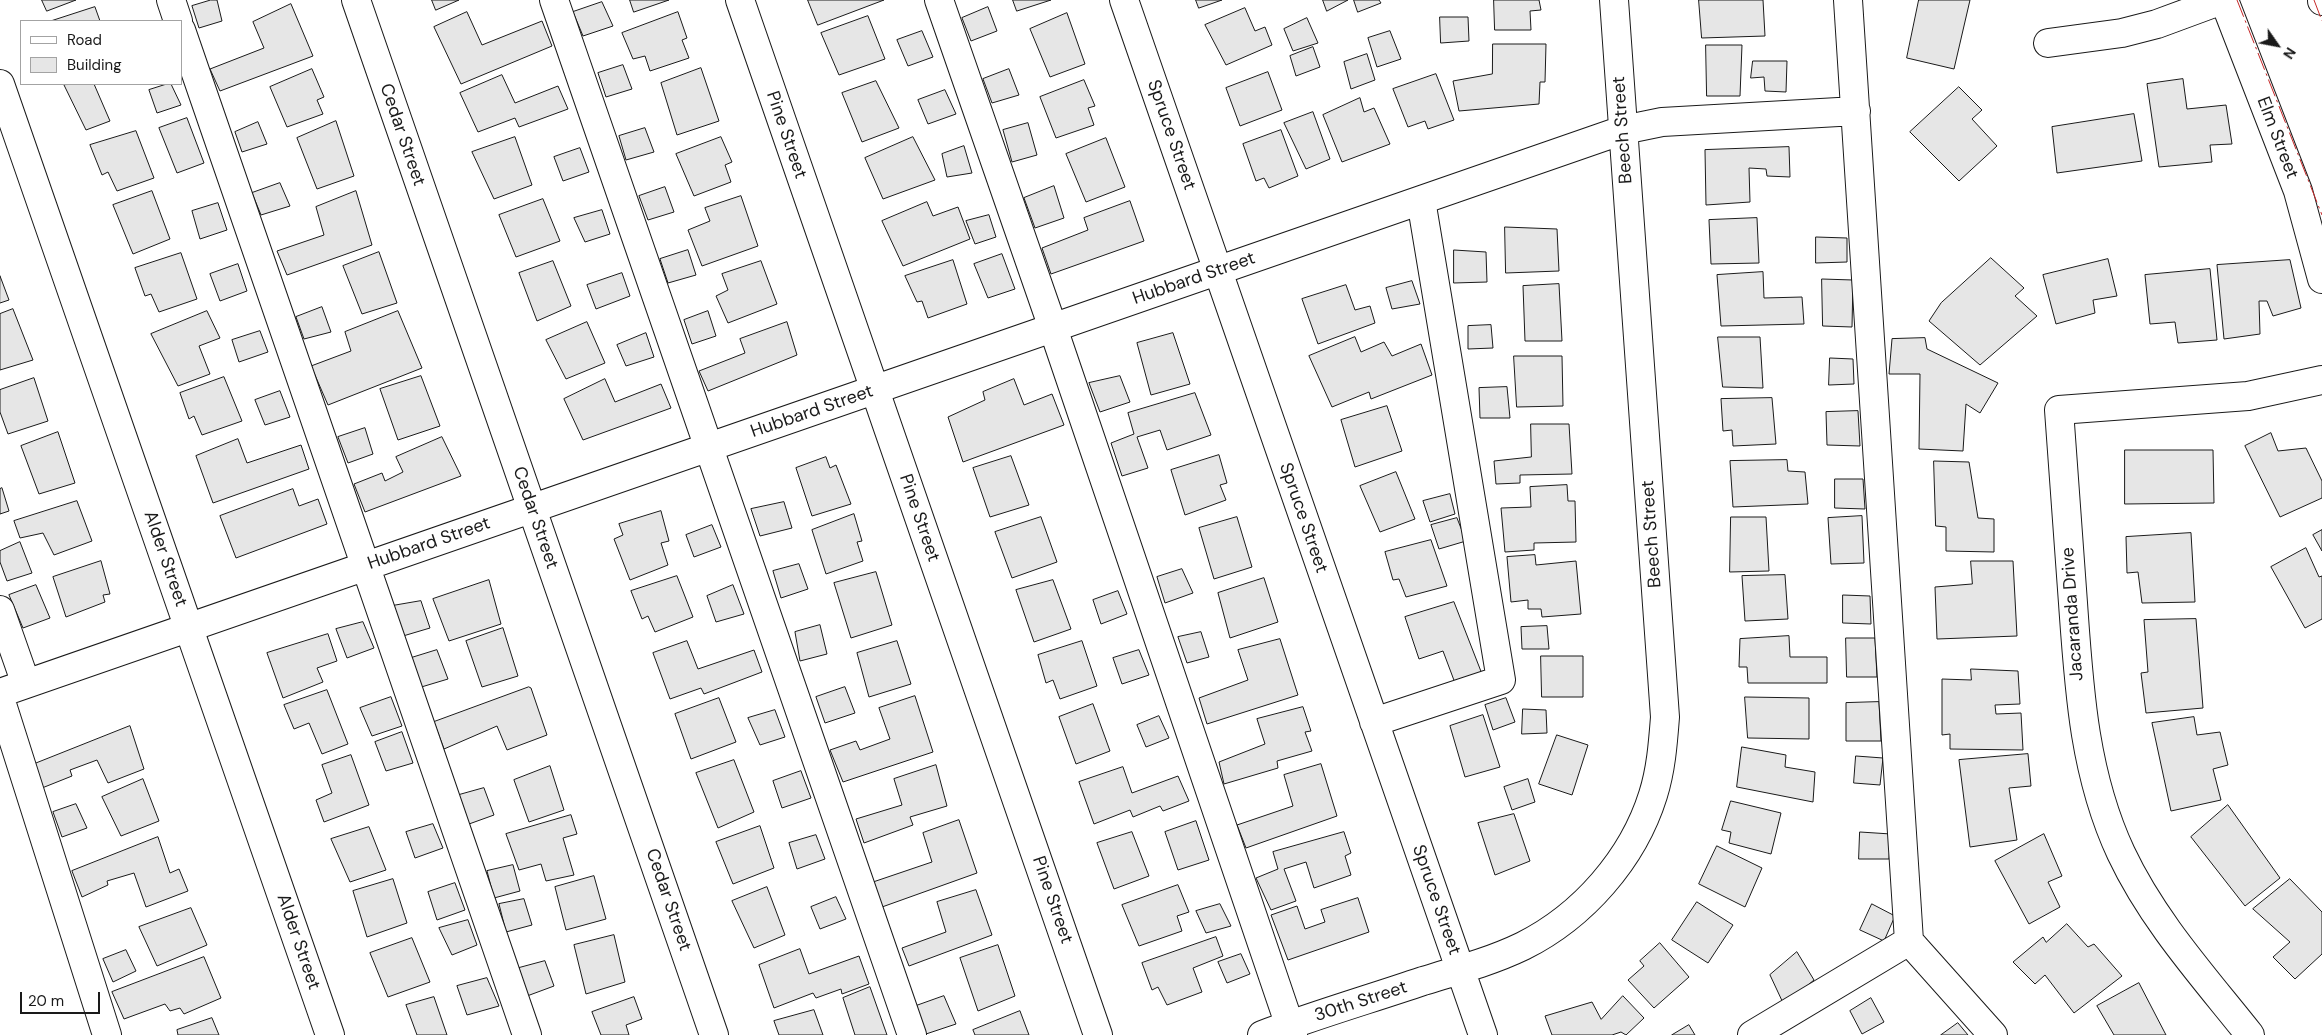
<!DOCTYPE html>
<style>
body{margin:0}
#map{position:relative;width:2322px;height:1035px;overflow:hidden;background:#fff;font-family:"DM Sans",sans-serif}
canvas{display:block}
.legend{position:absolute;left:20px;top:20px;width:162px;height:65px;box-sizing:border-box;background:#fff;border:1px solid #a3a3a3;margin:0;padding:6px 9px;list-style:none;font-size:15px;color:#1a1a1a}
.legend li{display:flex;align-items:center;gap:10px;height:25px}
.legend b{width:25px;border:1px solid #a3a3a3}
.north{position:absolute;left:2252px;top:20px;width:50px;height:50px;-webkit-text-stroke:4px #fff;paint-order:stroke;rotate:123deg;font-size:14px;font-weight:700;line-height:20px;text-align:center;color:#1a1a1a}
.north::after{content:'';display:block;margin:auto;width:18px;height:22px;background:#1a1a1a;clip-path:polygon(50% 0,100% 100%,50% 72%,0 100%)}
.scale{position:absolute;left:20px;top:992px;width:80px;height:22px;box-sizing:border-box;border:2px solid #1a1a1a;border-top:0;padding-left:6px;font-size:15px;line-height:18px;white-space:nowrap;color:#1a1a1a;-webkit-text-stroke:4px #fff;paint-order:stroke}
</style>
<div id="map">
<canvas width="2322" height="1035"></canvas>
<ul class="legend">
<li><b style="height:6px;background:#fff"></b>Road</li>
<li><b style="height:14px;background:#e6e6e6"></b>Building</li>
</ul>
<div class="north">N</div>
<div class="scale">20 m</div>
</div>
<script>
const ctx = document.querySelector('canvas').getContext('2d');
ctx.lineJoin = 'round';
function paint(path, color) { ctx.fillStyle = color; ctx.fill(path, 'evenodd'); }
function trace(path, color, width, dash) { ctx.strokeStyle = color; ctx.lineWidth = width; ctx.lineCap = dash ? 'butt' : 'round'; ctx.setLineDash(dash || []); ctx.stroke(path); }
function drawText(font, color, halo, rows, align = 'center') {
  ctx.font = font + ' "DM Sans",sans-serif'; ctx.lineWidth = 4; ctx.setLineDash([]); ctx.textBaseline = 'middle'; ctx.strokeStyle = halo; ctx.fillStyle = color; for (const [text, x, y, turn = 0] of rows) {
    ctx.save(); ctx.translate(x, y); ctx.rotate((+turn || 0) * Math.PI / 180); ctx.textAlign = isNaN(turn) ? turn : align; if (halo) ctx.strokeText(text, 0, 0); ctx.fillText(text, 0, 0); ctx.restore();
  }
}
const building = new Path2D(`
 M42 0H76L47 11Z
 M211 0H217L222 21 199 28 192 6Z
 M432 0H459L436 10Z
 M630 0H669L634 12Z
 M808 0H884L818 25Z
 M1013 0H1051L1017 11Z
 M1196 0H1222L1199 8Z
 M1323 0H1348L1327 11Z
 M1354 0H1379L1381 3 1358 12Z
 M1494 0H1539L1541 10 1530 11 1531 30H1495Z
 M1699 0H1763L1765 36 1702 38Z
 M1919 0H1970L1954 69 1907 58Z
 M602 2 613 26 583 36 573 12Z
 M291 4 313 56 220 91 210 69 264 48 253 22Z
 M95 7 100 21H51Z
 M988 7 997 31 971 41 962 18Z
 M1245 8 1255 31 1265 27 1272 45 1226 65 1205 25Z
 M467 12 482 45 542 21 552 46 461 84 434 27Z
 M678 12 687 38 682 40 689 58 650 71 645 56 633 59 622 33Z
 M1067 13 1085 64 1050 77 1030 29Z
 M868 16 885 59 839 75 821 33Z
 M1440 17H1468L1469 41 1441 43Z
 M1307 18 1318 43 1293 51 1284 29Z
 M922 31 933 57 908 66 897 40Z
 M1390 31 1401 59 1377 67 1368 38Z
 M1493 44H1546L1545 82H1540L1539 104 1459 111 1453 81 1492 74Z
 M1706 45H1742L1740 96H1707Z
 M1313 47 1320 67 1296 76 1290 56Z
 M1367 54 1375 80 1351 89 1344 62Z
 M1753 61H1787L1786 92 1765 91 1764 77 1751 78Z
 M623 65 632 89 606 97 598 73Z
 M701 68 719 121 677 135 661 83Z
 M312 69 324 97 317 100 323 114 287 127 270 87Z
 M1009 69 1019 95 992 103 983 79Z
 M1268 72 1282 110 1240 126 1226 88Z
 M1436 74 1454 120 1428 129 1425 121 1408 127 1393 89Z
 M502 75 515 103 558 86 568 109 519 127 515 118 478 132 460 93Z
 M2183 79 2187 109 2226 105 2232 144 2210 145 2212 162 2159 167 2147 84Z
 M1084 80 1095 106 1088 108 1094 125 1056 138 1040 97Z
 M876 81 899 128 862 142 842 93Z
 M94 84 110 121 86 130 64 85Z
 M167 84H171L181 105 157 113 149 90Z
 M1959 87 1982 110 1972 119 1997 146 1959 181 1910 132Z
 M945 90 956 114 928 124 918 100Z
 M1360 98 1364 112 1374 108 1390 144 1342 162 1323 115Z
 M1313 112 1330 159 1306 169 1284 123Z
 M2134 114 2142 161 2057 173 2052 127Z
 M187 118 204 163 177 173 159 128Z
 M336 121 354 176 317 189 297 138Z
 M258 122 267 144 242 152 235 132Z
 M1028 123 1037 155 1012 162 1003 130Z
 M645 128 654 152 626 160 619 136Z
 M1281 130 1298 176 1269 188 1264 178 1256 181 1243 144Z
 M136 131 154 178 117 191 108 172 102 175 90 145Z
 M515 137 532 185 494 199 472 152Z
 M721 137 732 162 725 165 731 182 694 196 676 154Z
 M913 137 935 180 883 199 865 158Z
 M1106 138 1125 187 1086 202 1066 154Z
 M964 146 972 173 947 177 942 154Z
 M1789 147 1790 177 1767 176 1766 169 1749 168 1750 202 1706 205 1705 150Z
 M580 148 589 172 563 181 554 157Z
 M280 183 290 206 261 215 252 193Z
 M1054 186 1064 218 1035 228 1024 198Z
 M665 187 674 212 648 220 639 196Z
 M152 191 170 239 133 254 113 205Z
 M356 191 372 245 287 275 277 251 324 235 316 207Z
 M741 196 758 246 702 266 688 230 710 221 705 208Z
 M543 199 560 241 516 257 499 215Z
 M1130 201 1144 241 1051 274 1042 248 1088 230 1084 218Z
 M927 202 933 216 958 207 970 239 903 266 882 221Z
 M218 203 227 230 200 239 192 211Z
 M602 210 610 234 585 242 574 218Z
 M989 215 996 237 975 244 966 221Z
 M1757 218 1759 263 1711 264 1709 220Z
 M1505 227 1557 229 1559 271 1506 273Z
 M1816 237 1847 238V262L1816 263Z
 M688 250 696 275 668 283 660 259Z
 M1454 250 1486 252 1487 282 1454 283Z
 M379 252 397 303 362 314 343 266Z
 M181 253 197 299 159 312 151 294 145 296 135 268Z
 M1002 254 1015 289 988 298 974 264Z
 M1991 258 2024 288 2015 296 2037 316 1980 365 1929 321 1941 303Z
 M2108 259 2117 296 2093 300 2095 313 2056 324 2043 275Z
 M953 260 967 304 928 318 922 301 917 302 905 276Z
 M2290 260 2301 308 2273 316 2267 301H2259L2260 334 2224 339 2217 265Z
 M553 261 571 306 537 321 519 273Z
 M761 261 777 304 728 323 716 296 728 290 722 274Z
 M238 264 247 291 220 301 210 274Z
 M2210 269 2217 340 2178 343 2175 322 2150 324 2145 275Z
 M1763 272 1764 298 1802 297 1804 324 1721 326 1717 275Z
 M622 273 630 296 596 309 587 285Z
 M0 276 9 300 0 303Z
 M1822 279 1853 280 1852 327 1823 326Z
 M1412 281 1420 304 1392 309 1386 288Z
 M1559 284 1562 341H1525L1523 286Z
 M1346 285 1355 310 1370 306 1375 323 1318 344 1302 299Z
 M322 307 331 332 304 339 296 317Z
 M13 309 33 360 0 370V314Z
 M207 311 220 338 199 346 210 374 178 386 151 334Z
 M398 311 422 368 328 405 311 366 351 351 345 332Z
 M708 311 716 336 692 344 684 320Z
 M587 322 605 363 566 379 546 340Z
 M787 322 797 355 708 391 699 371 745 353 740 339Z
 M1491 325 1493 348 1468 349V326Z
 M260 331 268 352 239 362 232 340Z
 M646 333 654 357 626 366 617 345Z
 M1173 333 1190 384 1151 395 1137 343Z
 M1355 337 1361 352 1384 342 1392 356 1421 344 1432 375 1371 399 1369 392 1332 407 1309 356Z
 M1718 337H1760L1763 388 1723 387Z
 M1925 338 1927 349 1998 383 1980 413 1966 404 1963 451 1919 449 1920 374H1889L1892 339Z
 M1514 356H1562L1563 406 1517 407Z
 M1830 358 1853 359 1854 384 1829 385Z
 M421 376 440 426 398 440 380 389Z
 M1120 376 1130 402 1100 412 1089 383Z
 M224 377 242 421 202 435 194 416 189 419 180 393Z
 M34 378 48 421 8 434 0 412V390Z
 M605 379 615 402 661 384 671 408 583 440 564 399Z
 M1014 379 1024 405 1052 394 1064 425 963 462 948 417 985 400 983 392Z
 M1507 387 1510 418H1480L1479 388Z
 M280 391 290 417 265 425 255 400Z
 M1195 393 1211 435 1167 450 1160 430 1137 437 1148 468 1122 476 1111 443 1134 434 1128 413Z
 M1772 398 1776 444 1733 446 1732 430 1723 431 1721 399Z
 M1387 406 1402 451 1355 467 1341 420Z
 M1858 411 1860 446 1827 445 1826 412Z
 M1531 424H1569L1572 474 1520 475V483L1496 484 1494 461 1531 457Z
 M365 428 373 454 348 463 338 437Z
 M58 432 75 483 39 494 21 446Z
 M2271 433 2278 451 2306 448 2322 481V498L2280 517 2245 446Z
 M442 437 461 476 365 512 354 484 382 473 385 481 403 472 396 457Z
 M238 439 247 463 301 445 309 469 213 503 196 456Z
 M2125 450H2213L2214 503 2125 504Z
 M1219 455 1227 483 1220 485 1226 500 1185 515 1171 470Z
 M1011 456 1029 505 990 517 973 468Z
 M826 457 830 468 836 465 851 504 812 516 796 468Z
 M1787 460 1788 471 1805 472 1808 504 1733 507 1730 461Z
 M1934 461 1969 462 1978 518 1994 519V552L1946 551V527L1936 526Z
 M1396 472 1415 519 1380 532 1360 486Z
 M1835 479H1863L1865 509 1835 508Z
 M1567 485 1568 501H1575L1576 542 1534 543V550L1505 552 1501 508 1531 507 1530 487Z
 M2 488 9 511 0 514V489Z
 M293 489 299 506 318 499 327 524 236 558 220 516Z
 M1450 494 1455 514 1430 522 1423 501Z
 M77 501 92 541 54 555 43 533 20 538 14 521Z
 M784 502 792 528 760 536 751 509Z
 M661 511 669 541 661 543 668 565 630 580 614 539 623 535 619 524Z
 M854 514 862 541 857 542 863 561 826 574 812 530Z
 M1862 516 1864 563 1831 564 1828 518Z
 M1041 517 1057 562 1012 578 995 532Z
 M1237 517 1252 567 1214 579 1199 528Z
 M1731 517H1766L1769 571 1730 572Z
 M1457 518 1466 541 1439 549 1431 525Z
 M712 525 721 547 694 557 686 535Z
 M2322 530V551L2313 535Z
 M2191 533 2195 602 2142 603 2138 572 2127 573 2126 537Z
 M1431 540 1447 586 1406 597 1399 579 1393 580 1385 552Z
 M20 542 32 573 7 581 0 562V551Z
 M2306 548 2319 577 2322 576V619L2305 628 2271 567Z
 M1535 555 1536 565 1576 561 1581 614 1542 617 1541 609H1528V600L1511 602 1507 557Z
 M101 561 110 594 103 595 105 602 66 617 53 577Z
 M1971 561H2013L2017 636 1937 639 1935 587 1972 584Z
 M799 564 808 589 781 598 773 571Z
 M1182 569 1193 593 1165 603 1157 577Z
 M876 572 892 625 851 638 834 583Z
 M1785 575 1788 619 1745 621 1742 576Z
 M677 576 693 617 655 632 648 616 642 619 631 591Z
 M1264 578 1278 622 1230 638 1218 593Z
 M489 580 501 624 449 641 433 599Z
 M1053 580 1071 629 1034 642 1016 590Z
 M36 585 50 618 23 628 9 595Z
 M733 585 744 614 716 622 707 596Z
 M1118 591 1127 614 1101 624 1093 600Z
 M1843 595 1870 596 1871 624 1843 623Z
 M421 601 430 628 403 636 392 606Z
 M1454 602 1482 674 1455 683 1443 651 1419 659 1405 617Z
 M2196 619 2203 708 2146 713 2141 673 2148 672 2144 620Z
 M363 622 374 648 347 658 336 629Z
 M820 625 827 654 800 661 795 632Z
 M1547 626 1549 649H1522L1521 627Z
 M503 628 518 676 482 687 466 641Z
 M1201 632 1209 657 1187 663 1178 637Z
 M328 634 337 661 317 668 323 682 283 698 267 653Z
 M1789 636 1790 657H1827V683H1748L1747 667H1739L1740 639Z
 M1846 638H1875L1877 677H1847Z
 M1280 639 1298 695 1207 724 1199 698 1248 680 1238 650Z
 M687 641 698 669 754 650 762 672 704 694 701 688 670 699 653 653Z
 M897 641 911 684 869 697 857 653Z
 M1082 641 1097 686 1060 699 1053 680 1046 683 1038 655Z
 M437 650 448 679 418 688 408 659Z
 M1139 650 1149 675 1122 684 1113 658Z
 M1541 656H1583V697H1542Z
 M1971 669 2018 671 2020 704 1995 705 1996 714 2021 713 2023 750 1950 749V734L1942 735V679L1971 680Z
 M529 687 531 688 547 735 507 750 497 726 444 749 434 722Z
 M845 687 855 713 825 723 816 697Z
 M327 690 348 744 322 754 309 723 294 729 284 705Z
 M915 696 933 752 843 782 830 750 856 741 860 750 890 739 879 708Z
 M391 697 402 726 372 736 360 708Z
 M1745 697 1809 698V739L1748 738Z
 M719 698 736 742 691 759 675 714Z
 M1506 698 1515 722 1493 730 1485 705Z
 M1879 702 1881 741H1846V703Z
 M1093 704 1110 751 1076 764 1059 717Z
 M1303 707 1311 731 1305 732 1312 751 1277 761 1278 768 1224 784 1219 762 1265 744 1257 719Z
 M1523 709 1546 710 1547 733 1522 734Z
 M775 710 785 737 760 745 748 718Z
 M1483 715 1500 767 1465 777 1450 726Z
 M1159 716 1169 738 1146 747 1137 725Z
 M2194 717 2197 735 2220 732 2228 765 2213 769 2221 800 2171 811 2152 723Z
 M130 726 144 769 108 783 97 760 70 770 72 776 42 788 32 765Z
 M402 732 413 763 386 771 375 742Z
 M1557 735 1588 745 1572 795 1539 784Z
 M1742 747 1786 755 1785 767 1815 772 1813 802 1737 787Z
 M2028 754 2031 786 2009 788 2017 840 1970 847 1959 760Z
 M351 755 369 805 324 822 316 800 332 793 322 765Z
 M1856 756 1883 758 1880 785 1854 783Z
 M734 760 754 812 718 828 696 773Z
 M1321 764 1337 816 1246 848 1237 825 1293 806 1284 775Z
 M936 765 947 806 910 817 913 825 864 843 856 819 902 805 894 779Z
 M550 766 564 810 529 822 514 780Z
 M1123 767 1132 793 1178 776 1189 801 1163 811 1160 806 1133 817 1130 810 1094 824 1079 782Z
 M801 771 811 798 782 808 773 781Z
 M143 779 159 821 121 836 102 797Z
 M1528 779 1535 802 1512 810 1504 787Z
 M484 788 494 815 469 824 459 795Z
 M1731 801 1781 813 1771 854 1729 843 1731 832 1722 830Z
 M76 804 87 828 62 837 53 812Z
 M2228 805 2280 878 2245 906 2191 837Z
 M1514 814 1530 861 1495 875 1478 823Z
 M571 815 577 834 563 838 574 875 546 881 541 864 519 870 506 834Z
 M959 820 977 873 882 907 873 882 932 862 923 833Z
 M1196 821 1209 860 1178 870 1165 832Z
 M433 824 443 848 415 858 406 832Z
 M760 826 774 868 733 884 716 842Z
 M369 827 386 870 350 882 331 839Z
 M1132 832 1149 876 1114 889 1097 843Z
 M1344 832 1351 853 1345 856 1351 875 1314 888 1306 862 1284 869 1296 901 1271 910 1256 878 1278 869 1273 852Z
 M1860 832 1891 834 1889 859H1859Z
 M2044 834 2062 876 2048 882 2060 907 2029 924 1995 861Z
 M816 835 825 859 797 869 789 843Z
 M158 837 170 873 179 869 188 891 146 907 134 873 107 881 108 885 82 897 72 871Z
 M1717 846 1762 868 1745 907 1699 884Z
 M513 865 520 891 494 898 487 871Z
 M594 876 606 919 566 930 555 887Z
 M393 879 407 923 367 937 353 891Z
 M2290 879 2322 912V954L2295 979 2273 957 2290 942 2253 909Z
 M455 883 465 910 437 920 428 892Z
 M1178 885 1189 912 1177 916 1182 931 1139 946 1122 905Z
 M767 887 785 935 754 948 732 901Z
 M976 890 992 935 909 966 902 948 946 932 937 902Z
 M836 897 846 919 820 929 811 907Z
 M1358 898 1369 932 1288 960 1271 915 1297 906 1305 929 1325 922 1321 910Z
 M524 899 532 925 506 932 499 904Z
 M1697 902 1733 925 1708 963 1672 940Z
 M1220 904 1231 926 1206 933 1196 911Z
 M1872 904 1895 916 1884 941 1860 930Z
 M191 908 207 945 157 966 139 927Z
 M468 920 477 945 452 955 439 928Z
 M2067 924 2088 947 2094 944 2122 976 2074 1013 2045 975 2035 984 2013 962 2043 937 2046 942Z
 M614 935 625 982 586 994 574 945Z
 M1216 937 1223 956 1193 968 1202 992 1167 1005 1158 987 1152 990 1142 963Z
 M412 938 430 982 388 997 370 953Z
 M1660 943 1689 977 1654 1008 1628 980 1644 966 1640 961Z
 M998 945 1015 996 978 1011 960 958Z
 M800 949 809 974 859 956 869 984 842 994 841 989 816 998 813 993 774 1008 759 965Z
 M126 950 136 971 113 982 103 959Z
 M1797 952 1814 980 1784 1005 1770 975Z
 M1241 954 1250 974 1227 983 1218 962Z
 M204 957 221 998 184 1014 180 1008 170 1011 165 1004 124 1019 112 992Z
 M545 961 554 986 527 996 519 968Z
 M487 978 499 1006 467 1015 457 986Z
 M2139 983 2166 1035H2114L2097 1006Z
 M870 987 887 1035H855L843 998Z
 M944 996 956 1024 926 1034 916 1006Z
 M1623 996 1644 1018 1626 1035 1621 1032 1612 1035H1552L1545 1016 1592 1002 1601 1019Z
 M434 997 447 1035H417L406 1005Z
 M634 997 642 1019 626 1025 629 1035H601L592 1012Z
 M1871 998 1884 1022 1862 1034 1850 1011Z
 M814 1010 823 1035H779L774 1021Z
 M1020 1011 1029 1035H975L973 1030Z
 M212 1018 219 1035H178L177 1030Z
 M1958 1023 1968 1035H1941Z
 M1689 1025 1695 1035H1672Z`);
paint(building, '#e6e6e6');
trace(building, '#1a1a1a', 1);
const minor = new Path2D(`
 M171 0 178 21
 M356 0 714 1035
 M554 0 912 1035
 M740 0 1098 1035
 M939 0 1053 328 1293 1035
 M1124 0 1483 1035
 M2224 0 2298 191 2322 279
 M2322 0V1
 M181 30 527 1035
 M2048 43 2122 33 2157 24 2222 0
 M0 84 330 1035
 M0 610 26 684
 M0 693 1623 130 1662 122 1856 111
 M0 698 107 1035
 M1374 722 1501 680 1421 200
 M1909 941 1993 1035
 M1262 1035C1315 1015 1370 999 1423 981 1456 971 1492 961 1523 946 1583 916 1633 859 1653 795 1661 770 1663 743 1665 717L1614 0
 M1752 1035 1909 941 1848 0
 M2250 1035C2204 977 2153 921 2121 853 2084 774 2079 689 2073 603 2068 539 2064 474 2059 410L2248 396 2322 380`);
trace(minor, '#1a1a1a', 30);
trace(minor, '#fff', 28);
trace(new Path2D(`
 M2237 0 2322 215
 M2314 0 2322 21`), '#c62828', 1, [18, 4, 2.5, 4]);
drawText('18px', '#1a1a1a', '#fff', [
 ["Beech Street",1623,130,-94],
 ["Cedar Street",402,135,71],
 ["Pine Street",786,135,71],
 ["Spruce Street",1171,135,71],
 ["Elm Street",2277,138,69],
 ["Hubbard Street",1194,279,-19],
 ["Hubbard Street",812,412,-19],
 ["Cedar Street",535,518,71],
 ["Pine Street",919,518,71],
 ["Spruce Street",1303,518,71],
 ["Beech Street",1652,534,-94],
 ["Hubbard Street",429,544,-19],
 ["Alder Street",165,559,71],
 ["Jacaranda Drive",2073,614,-94],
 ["Cedar Street",668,900,71],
 ["Pine Street",1052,900,71],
 ["Spruce Street",1436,900,71],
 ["Alder Street",298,942,71],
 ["30th Street",1361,1002,-18]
]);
</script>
